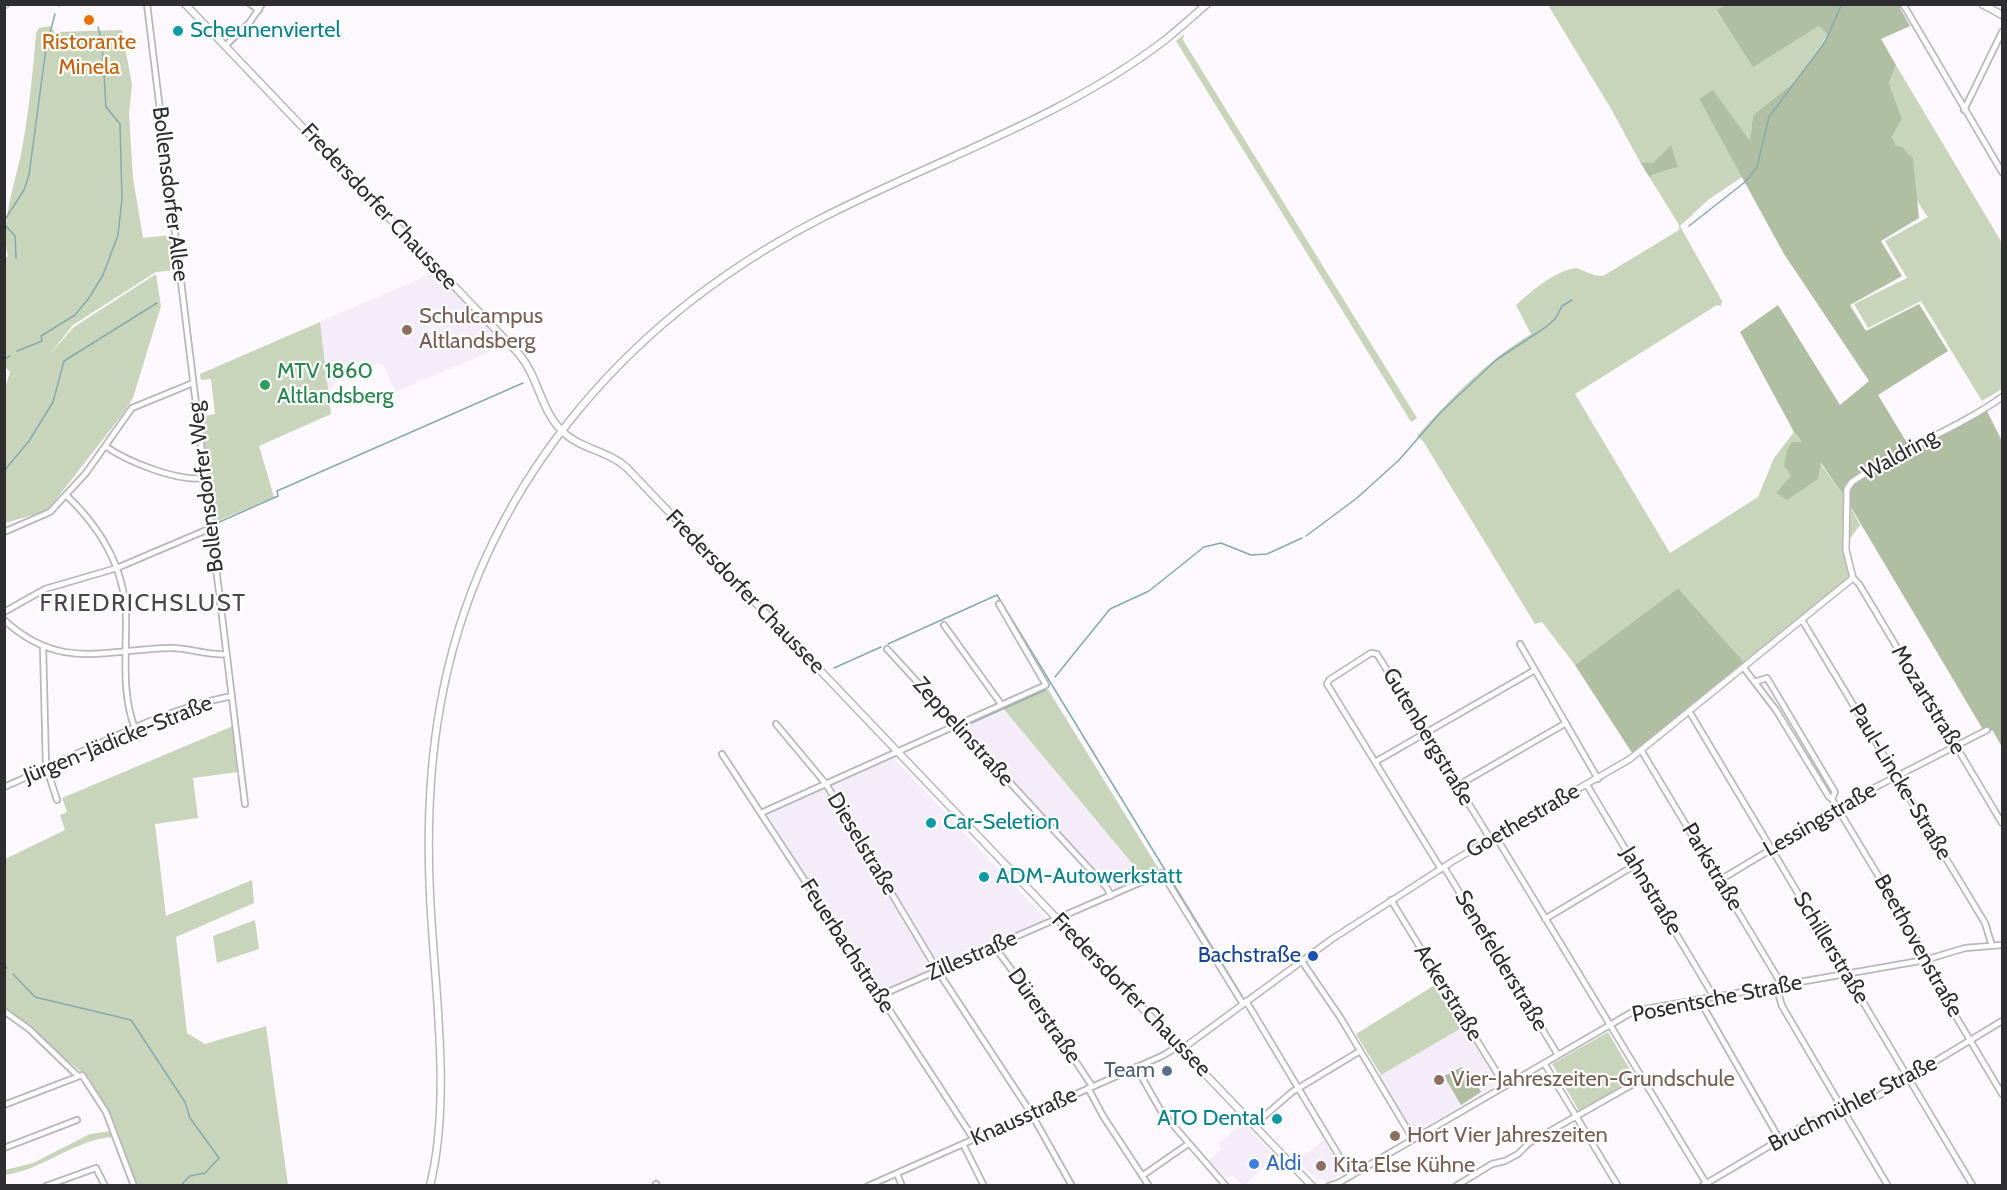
<!DOCTYPE html>
<meta charset="utf-8">
<style>
body{margin:0}
#map{position:relative;width:2007px;height:1190px;overflow:hidden;background:#fcf8fe;font-family:Cabin,sans-serif}
canvas{display:block}
.frame{position:absolute;inset:0;border:6px solid #2e2d2f;pointer-events:none}
</style>
<div id="map">
<canvas width="2007" height="1190"></canvas>
<div class="frame"></div>
</div>
<script>
const ctx = document.querySelector('canvas').getContext('2d');
ctx.lineJoin = 'round';
function paint(path, color) { ctx.fillStyle = color; ctx.fill(path, 'evenodd'); }
function trace(path, color, width, dash) { ctx.strokeStyle = color; ctx.lineWidth = width; ctx.lineCap = dash ? 'butt' : 'round'; ctx.setLineDash(dash || []); ctx.stroke(path); }
function drawText(font, color, halo, rows, align = 'center') {
  ctx.font = font + ' Cabin,sans-serif'; ctx.lineWidth = 4.5; ctx.setLineDash([]); ctx.textBaseline = 'middle'; ctx.strokeStyle = halo; ctx.fillStyle = color; for (const [text, x, y, turn = 0] of rows) {
    ctx.save(); ctx.translate(x, y); ctx.rotate((+turn || 0) * Math.PI / 180); ctx.textAlign = isNaN(turn) ? turn : align; if (halo) ctx.strokeText(text, 0, 0); ctx.fillText(text, 0, 0); ctx.restore();
  }
}
paint(new Path2D(`
 M435 272 502 338 487 353 395 392 384 366 378 363 335 381 329 395 320 322Z
 M1004 710 1136 868 1141 880 1115 891 965 730 971 724Z
 M893 758 1047 920 884 991 879 990 768 816 769 813Z
 M1465 1026 1500 1083 1413 1134 1379 1076Z
 M1242 1122 1275 1156 1244 1186 1233 1175 1225 1177 1209 1160 1221 1149 1218 1145Z
 M1324 1140 1343 1173 1326 1183 1322 1178 1318 1181 1298 1160Z`), '#f4ecf8');
paint(new Path2D(`
 M1548 5H1727L1716 11 1753 66 1820 25 1828 34 1797 80 1753 115 1750 142 1713 91 1699 99 1742 177 1708 200 1680 226 1722 301 1721 306 1717 305 1575 394 1670 553 1758 497 1774 458 1794 432 1802 442 1791 475 1776 493 1819 467 1820 463 1846 499 1860 525 1844 547 1852 575 1744 662 1678 588 1575 665 1542 622 1535 624 1423 441 1417 436C1452 397 1487 361 1531 334L1516 305C1533 290 1553 272 1576 268L1594 275 1603 276 1679 230V225L1650 178 1652 175 1678 167 1640 162 1610 107Z
 M50 26 55 32 122 30 132 85 129 114 133 178 143 238 171 235 177 270 156 272 73 325 49 355 74 327 156 274 161 306 133 398 125 411 47 511 5 523 4 391 10 372 4 366V257H8C0 221 15 185 22 149 29 110 33 72 36 33L39 28Z
 M1184 34 1183 40 1417 418 1411 422 1176 41Z
 M1896 65 2002 243V389L1982 401 1921 301 1868 328 1854 304 1907 278 1885 241 1928 217C1924 211 1917 203 1916 196 1912 179 1920 150 1896 147L1892 137 1902 119 1889 83Z
 M320 322 331 414 259 446 274 497 213 523 201 422 206 421 205 416 215 414 211 379 201 380 200 374Z
 M1048 689 1049 691 1160 871 1141 880 1136 868 1002 707Z
 M233 726 238 772 193 778 198 818 155 824 166 916 252 880 254 903 176 937 187 1033 205 1044 266 1026 288 1185H137L108 1111 89 1078 5 1009V859L65 830 60 815 67 812 62 798Z
 M255 920 259 949 217 963 213 936Z
 M1438 983 1465 1026 1381 1075 1356 1034Z
 M1608 1032 1635 1078 1579 1111 1552 1064Z
 M111 1131 113 1137C73 1140 43 1170 5 1175V1170L33 1163 90 1134Z`), '#c8d5ba');
paint(new Path2D(`
 M1727 5H1903L1900 8 1910 26 1881 39 1896 65 1889 83 1902 119 1892 137 1896 146 1902 147 1913 158 1919 218 1881 241 1902 276 1850 305 1866 331 1919 304 1948 351 1878 395 1912 451 1987 411 2002 441V747L1993 731 1982 728 1846 499 1821 463 1818 479 1787 500 1776 493 1791 475 1784 466 1787 450 1792 442H1802L1794 432 1740 332 1778 305 1840 405 1869 381 1784 254 1699 99 1713 90 1750 141 1753 115 1797 80 1828 35 1819 26 1753 67 1716 10Z
 M1671 145 1678 167 1652 175 1650 178 1640 162 1653 163Z
 M1678 588 1744 662 1632 753 1575 665Z
 M1462 1067 1465 1073 1470 1071 1481 1092 1461 1105 1444 1076Z`), '#b0bea2');
trace(new Path2D(`
 M59 6 60 4
 M4 221 24 190 29 175 46 48 55 14
 M6 226 15 236 16 258
 M1689 226 1745 182 1757 167 1769 117 1825 42 1842 4
 M17 351 42 341 41 336 75 315 89 298 103 275 118 235 122 199 120 124 106 107 102 42 98 27
 M4 359 10 356
 M4 471 29 441 53 402 64 361 157 303
 M217 523 278 496 277 491 523 383
 M1306 536 1357 498 1399 460 1441 412 1496 360 1546 327 1556 318 1562 306 1572 300
 M888 644 997 595 1242 996
 M834 668 881 647
 M1055 677 1110 609 1149 591 1204 547 1221 543 1251 555 1267 554 1302 538
 M967 725 1045 690
 M4 965 7 968
 M13 974 35 997 131 1020 185 1102 190 1118 219 1158 205 1173 190 1176 180 1186`), '#85aab0', 1.5);
const minor = new Path2D(`
 M147 4 245 804
 M250 4 259 10
 M1903 4 2002 172
 M225 46 250 22 262 4
 M1964 110 2002 32
 M105 446C128 462 178 482 205 478
 M66 495C103 530 127 572 126 624 126 659 122 695 135 729
 M4 532 50 512 86 473 132 408 193 383
 M1853 578 1859 584 2002 823
 M4 612 45 589 117 568 211 528
 M4 620C61 672 104 649 171 648 190 648 209 656 226 654
 M1802 620 1985 923 1992 946
 M944 625 1001 704
 M1520 644 1598 779
 M43 647 46 766 57 800
 M887 649 1107 888 1111 896
 M1743 667 1776 710 1829 797 1832 799 1917 940 1929 971 2002 1094
 M1755 682 1767 678 1835 792 1832 799
 M1689 711 1973 1186
 M776 724 826 784 941 976 1031 1113 1072 1186
 M1641 750 1782 985
 M722 754 973 1138
 M1375 762 1535 670
 M1587 785 1714 997
 M1457 786 1566 723
 M4 787C77 756 154 711 232 696
 M761 813 1046 685 999 604
 M1496 837 1706 1183
 M1444 867 1558 1055
 M1441 869 1327 684 1329 680 1371 653 1377 654 1491 840
 M1720 880 1868 791 1987 730
 M1391 900 1505 1086
 M1545 919 1635 865
 M994 946 1043 1012 1092 1086
 M1301 960 1340 1017 1413 1139
 M1776 986 1782 1006 1888 1186
 M879 996 1162 873 1243 1004
 M1699 999 1780 1140
 M1246 1001 1351 1176
 M4 1011 29 1029 78 1076
 M1544 1063 1618 1186
 M1136 1067 1161 1111 1226 1186
 M1088 1088 1103 1116 1149 1186
 M4 1105 82 1075 106 1112 134 1186
 M1254 1125 1292 1092 1360 1051
 M963 1144 984 1186
 M4 1148 77 1120
 M897 1174 902 1186
 M1142 1176 1188 1144
 M656 1184 657 1186
 M46 1186 96 1168 105 1186
 M868 1186 1162 1056 1179 1046
 M1329 1186 1340 1182 1634 1011 1925 960 1965 948 2002 945
 M1456 1186 1492 1164 1505 1161 1518 1154 1529 1143 1642 1079
 M1702 1186 1808 1123 1878 1096 2002 1021`);
const tertiary = new Path2D(`
 M1182 1049 1332 939 1453 861 1630 759 1853 578 1846 550 1847 489 1852 482C1899 449 1956 430 2002 397`);
const secondary = new Path2D(`
 M185 4 519 354C539 378 540 409 562 431 581 450 608 450 627 468L1312 1186
 M1982 4 2002 15
 M4 5 6 4
 M430 1186C452 1097 434 986 430 895 427 832 429 769 440 707 478 490 624 321 816 221 931 161 1061 120 1165 40 1179 29 1193 16 1207 4`);
trace(minor, '#bab7bc', 8);
trace(tertiary, '#bab7bc', 8);
trace(secondary, '#bab7bc', 9);
trace(minor, '#fff', 4.5);
trace(tertiary, '#fff', 5);
trace(secondary, '#fff', 6);
for (const [x, y, r, color] of [
 [89,20,6,"#e8710a"],
 [178,31,6,"#0f9aa8"],
 [407,330,6,"#8d6e63"],
 [265,385,6,"#2e9e5b"],
 [931,823,6,"#0f9aa8"],
 [984,877,6,"#0f9aa8"],
 [1313,956,6,"#1a4fb4"],
 [1167,1071,6,"#5c6f8a"],
 [1439,1080,6,"#8d6e63"],
 [1277,1119,6,"#0f9aa8"],
 [1395,1136,6,"#8d6e63"],
 [1254,1164,6,"#3f7fe0"],
 [1321,1166,6,"#8d6e63"]
]) { const dot = new Path2D(); dot.arc(x, y, r, 0, 2 * Math.PI); ctx.fillStyle = color; ctx.fill(dot); trace(dot, '#fff', 2); }
drawText('22px', '#0d838f', '#fff', [
 ["Scheunenviertel",190,31],
 ["Car-Seletion",943,823],
 ["ADM-Autowerkstatt",996,877],
 ["ATO Dental",1265,1119,"right"]
], 'left');
drawText('22px', '#c56008', '#fff', [
 ["Ristorante",89,43],
 ["Minela",89,68]
]);
drawText('22px', '#2e2d2f', '#fff', [
 ["Bollensdorfer Allee",170,194,83],
 ["Fredersdorfer Chaussee",379,207,47],
 ["Waldring",1900,455,-29],
 ["Bollensdorfer Weg",206,487,-97],
 ["Fredersdorfer Chaussee",745,592,46],
 ["Mozartstraße",1928,700,59],
 ["Zeppelinstraße",963,732,48],
 ["Gutenbergstraße",1428,737,59],
 ["Jürgen-Jädicke-Straße",118,740,-22],
 ["Paul-Lincke-Straße",1900,782,59],
 ["Lessingstraße",1820,820,-30],
 ["Goethestraße",1523,821,-30],
 ["Dieselstraße",862,844,59],
 ["Parkstraße",1712,867,59],
 ["Jahnstraße",1651,891,59],
 ["Feuerbachstraße",847,946,57],
 ["Beethovenstraße",1918,946,61],
 ["Schillerstraße",1831,948,59],
 ["Zillestraße",972,956,-23],
 ["Senefelderstraße",1501,961,59],
 ["Ackerstraße",1448,993,58],
 ["Fredersdorfer Chaussee",1131,995,46],
 ["Posentsche Straße",1717,999,-11],
 ["Dürerstraße",1044,1016,55],
 ["Bruchmühler Straße",1853,1104,-27],
 ["Knausstraße",1024,1117,-24]
]);
drawText('22px', '#785e54', '#fff', [
 ["Schulcampus",419,317],
 ["Altlandsberg",419,342],
 ["Vier-Jahreszeiten-Grundschule",1451,1080],
 ["Hort Vier Jahreszeiten",1407,1136],
 ["Kita Else Kühne",1333,1166]
], 'left');
drawText('22px', '#27864d', '#fff', [
 ["MTV 1860",277,372],
 ["Altlandsberg",277,397]
], 'left');
drawText('22px', '#164399', '#fff', [
 ["Bachstraße",1301,956]
], 'right');
drawText('22px', '#4e5e75', '#fff', [
 ["Team",1155,1071]
], 'right');
drawText('22px', '#366cbe', '#fff', [
 ["Aldi",1266,1164]
], 'left');
ctx.letterSpacing = '1.5px';
drawText('24px', '#48464a', '#fff', [
 ["FRIEDRICHSLUST",143,604]
]);
ctx.letterSpacing = '0px';
</script>
